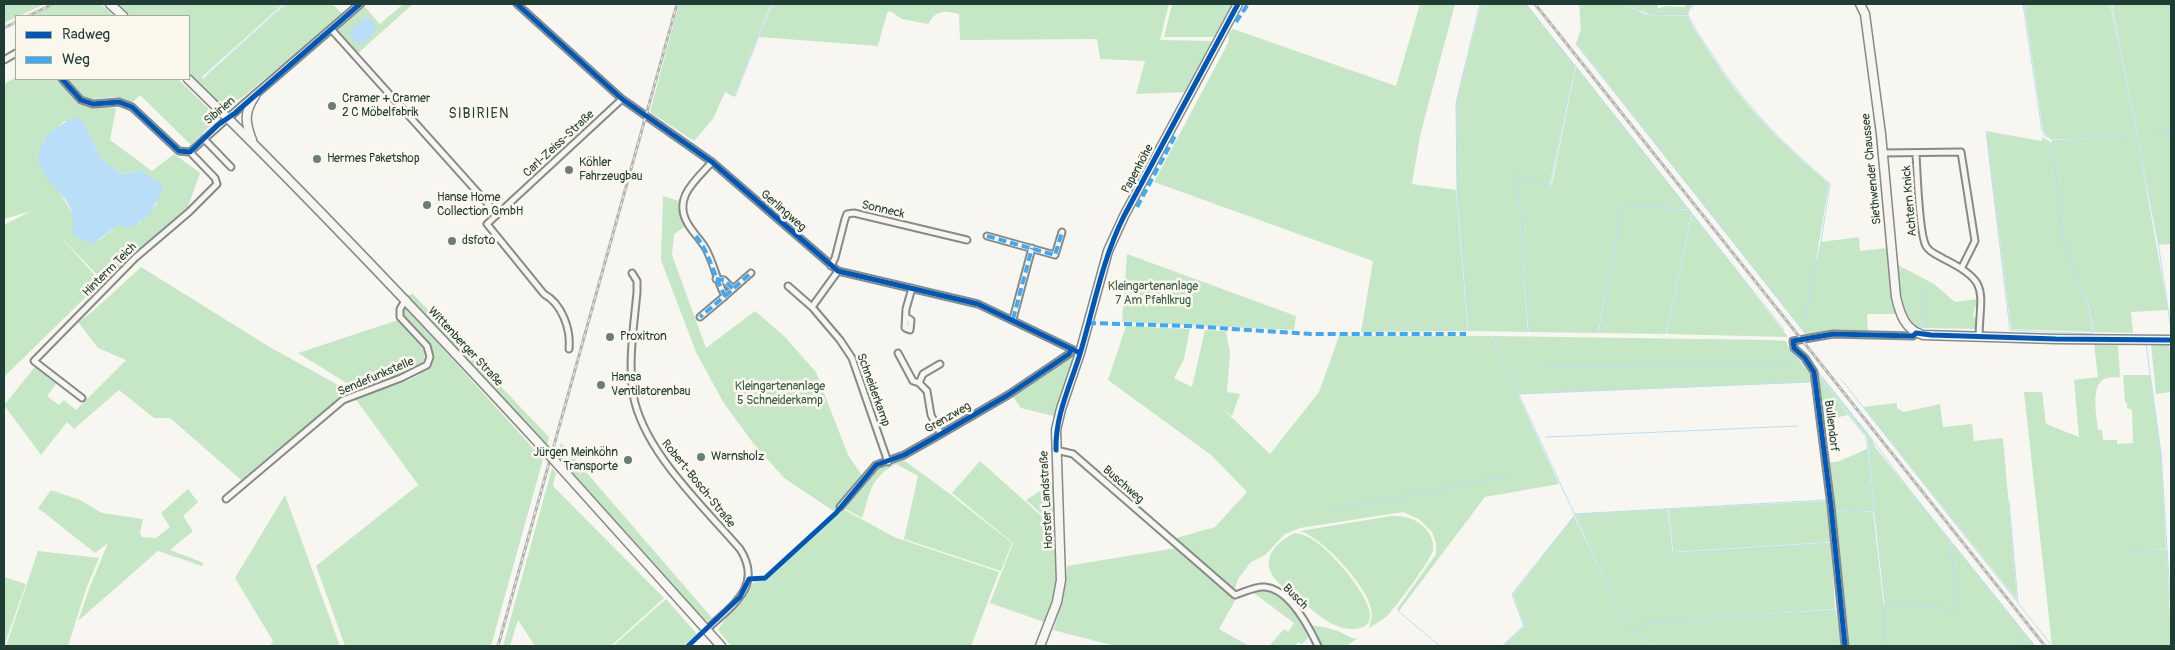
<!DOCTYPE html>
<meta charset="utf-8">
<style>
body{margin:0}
#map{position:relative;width:2175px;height:650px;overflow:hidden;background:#f8f6f0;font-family:Pangolin,sans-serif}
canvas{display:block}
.frame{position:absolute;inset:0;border:5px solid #1f3d34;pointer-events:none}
.legend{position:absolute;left:15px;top:15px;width:175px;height:65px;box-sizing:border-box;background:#fbf7ec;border:1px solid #a3ada2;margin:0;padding:6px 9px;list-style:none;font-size:15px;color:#1f3d34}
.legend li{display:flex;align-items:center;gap:10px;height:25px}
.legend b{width:25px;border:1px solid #a3ada2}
</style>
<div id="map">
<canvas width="2175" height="650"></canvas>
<div class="frame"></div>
<ul class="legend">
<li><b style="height:6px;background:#0057b8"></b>Radweg</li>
<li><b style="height:6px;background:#3fa9f5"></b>Weg</li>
</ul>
</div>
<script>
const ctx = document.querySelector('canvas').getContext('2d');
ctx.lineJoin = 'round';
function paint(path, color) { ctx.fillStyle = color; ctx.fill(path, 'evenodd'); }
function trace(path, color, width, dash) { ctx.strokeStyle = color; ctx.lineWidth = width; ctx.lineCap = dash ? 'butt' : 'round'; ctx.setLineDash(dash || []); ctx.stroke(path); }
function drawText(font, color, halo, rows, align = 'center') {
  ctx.font = font + ' Pangolin,sans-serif'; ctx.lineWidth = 5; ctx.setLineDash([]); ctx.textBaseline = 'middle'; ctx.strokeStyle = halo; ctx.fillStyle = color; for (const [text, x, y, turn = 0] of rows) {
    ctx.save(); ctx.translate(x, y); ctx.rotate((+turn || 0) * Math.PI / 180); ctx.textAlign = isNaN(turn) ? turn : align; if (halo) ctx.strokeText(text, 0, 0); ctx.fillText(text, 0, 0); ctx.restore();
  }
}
paint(new Path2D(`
 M4 4H45L4 23Z
 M56 4H101L114 16H29Z
 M116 4H283L202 77 203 79 286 4H332L343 14 243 97 227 105 224 103 222 105 189 74V16H129Z
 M403 4H413L356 55 338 35V27L365 7 380 24Z
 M679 4H771L734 97 725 92 713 119 694 141 650 112Z
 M773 4H1169L1160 40 1215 41 1187 92 1136 94 1145 61 1100 59 1097 39 960 40 959 14C944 10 936 10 928 24L902 19 890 11 887 13 878 46 759 37Z
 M1172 4H1235L1216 37H1164Z
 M1420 4H1455L1420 136 1412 184 1456 190 1468 331 1361 332 1373 261 1154 182 1228 43 1229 33 1233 29 1396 86Z
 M1481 4H1526L1575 65 1549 187 1552 184 1576 66 1689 209 1653 207 1689 210 1691 212 1666 334 1599 333 1618 229 1598 333 1529 332 1517 178 1528 332 1469 331 1457 190 1456 103Z
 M1579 4H1624L1645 15 1688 16C1693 29 1702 41 1710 53 1743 106 1782 143 1829 184L1815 266 1821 242 1859 237 1860 251 1887 248 1895 314H1867L1868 333 1834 332 1806 335 1576 43 1581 29Z
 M1626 4 1639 5 1658 4V8L1668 6 1685 7 1686 4H1692L1688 15C1659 15 1652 18 1626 4Z
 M2024 4H2110L2137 136 2052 139 2046 135 2043 130Z
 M2112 4H2171V244L2159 245Z
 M16 77V79H57L81 105 116 108 110 140 152 171 174 154 200 173 188 207 103 281 56 232 101 282 4 377V225L31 211 4 219V84ZM64 121 84 124 100 157 121 174 142 171 157 204 139 223 119 225 99 240 75 222 71 211 57 188 42 170 43 141Z
 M68 79H178L212 112 214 115 213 123 191 145 140 95 132 103 115 97 92 99 84 96Z
 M1986 131 2042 141V137L2052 143 2056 181 2052 140 2137 136 2168 310 2131 312 2133 333 2094 332 2089 303 2074 274 2088 303 2092 332 2011 329Z
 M663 196 679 201V211L686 226 674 234 672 255 706 348 755 311 784 336 816 372 848 455 863 477 839 504 835 512 784 478 753 443 723 402 696 352 661 260Z
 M1692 213 1788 337 1667 334Z
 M1127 254 1296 316 1294 330 1122 322Z
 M1898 265 1934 284 1955 302 1978 299V307H1975L1973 317 1977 318 1975 329 1921 328 1924 317 1919 328C1899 314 1901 288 1898 265Z
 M141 267 268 346 338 385 344 394 241 480 170 418H154L119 390 74 429 67 422 41 455 4 405 35 367 56 384 47 396 59 405 64 400 76 410 126 360 98 348 78 322 92 312Z
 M412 293 549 437 547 446 408 297Z
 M404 306 543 459 491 646H345L316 566 418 485 433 505 354 397C380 389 423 383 435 357L431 346 402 315Z
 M398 320 424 350 425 360 411 370 352 393 345 382 298 353Z
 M1126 326 1190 329 1184 359 1174 378 1192 387 1205 330 1226 331 1230 353 1227 392 1240 394 1232 416 1223 409 1270 454 1319 392 1339 336H1491L1559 484 1485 497 1399 611 1397 609 1436 554V543L1432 532 1419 519 1403 512 1300 528 1285 534 1265 555 1251 562 1238 579 1234 592 1173 539 1215 527 1247 492 1211 455 1108 380Z
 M1492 336 1768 340 1786 341C1791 359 1808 363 1812 382L1518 394Z
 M2094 344H2118L2120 377C2116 378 2111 377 2107 378 2089 383 2097 416 2098 430H2102L2103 440H2117V444L2133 443 2132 410 2127 408V403H2125L2123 375H2150L2161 453 2166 549 2137 550H2167L2171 646H2052L2024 392H2042L2046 424 2079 437 2074 380 2098 377Z
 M2151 345H2169L2171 362V392L2156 394Z
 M1075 354 1057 417 1021 408 1013 397Z
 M1813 366 1871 438 1875 447 1950 540 1951 552V541L2035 646H1848L1835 512H1873L1884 608 1885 604 1867 437 1817 374Z
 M1818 376 1848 415 1830 419 1829 417 1822 418Z
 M1897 403V408L1904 412 1940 404 1943 427 1972 424 1974 441 2003 438 2017 600 1863 407Z
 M561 443 712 618 708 621 702 619 556 457Z
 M1867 449 1874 511H1835L1829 462H1837Z
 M901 458 950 494 1012 543 1001 571 904 539 918 476 896 464C870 478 871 491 862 518L842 507 873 471Z
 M980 461 1056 529C1060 563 1058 590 1047 623L990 603 1013 543 952 493Z
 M552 468 556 473 553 486 664 598 611 646H535L518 620 510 646H503Z
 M1054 482 1056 527 1026 500Z
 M188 489 198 502 183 516 193 531 170 550 204 563 202 566 158 551 78 621 89 589 108 543 95 553 38 508 51 490 80 500 102 513 143 519 140 532 142 537 156 538 170 527 161 513Z
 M285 495 340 646H270L273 641 235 578Z
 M1826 501 1831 542 1673 552 1669 509Z
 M843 509 894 537 999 572 971 646H731L718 630 727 616 743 601 752 583 766 579Z
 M1667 509 1672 553 1831 543 1835 609 1661 622 1836 610 1840 646H1653L1642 636 1628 629 1575 514Z
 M1391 516C1405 516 1416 518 1426 529 1431 535 1434 542 1433 550 1431 560 1394 610 1386 617 1381 621 1375 624 1369 628 1371 621 1373 615 1371 609 1367 586 1322 537 1300 531Z
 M1574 516 1628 629 1642 637 1652 646H1503L1524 626 1513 594Z
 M1295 533C1304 534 1311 538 1319 544 1332 553 1401 627 1354 629 1334 630 1317 614 1302 601 1287 590 1259 574 1272 552 1278 543 1285 537 1295 533Z
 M1176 548 1236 599 1219 629 1249 646H1115L1053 630 1063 599 1067 566Z
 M38 551 99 558 86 589 68 646H6Z
 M4 577 26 584 4 646Z
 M1266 589C1290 596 1299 615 1311 635L1302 644 1298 642 1295 646H1269L1284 629 1288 632 1294 623 1251 591Z
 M666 599 697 634 683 646H613Z
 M1309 625C1319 626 1329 628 1338 631 1345 634 1350 638 1357 639L1346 646H1320Z`), '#c6e7c6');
paint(new Path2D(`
 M368 18 375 23 376 31 360 46 348 33 363 19Z
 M77 117 84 124 100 157 121 174 142 171 163 185C156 208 150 216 130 228L119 225 92 244 76 237 72 232C80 202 51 190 41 168 30 144 58 123 77 117Z`), '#b8def8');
trace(new Path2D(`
 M1526 4 1784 330
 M1625 4 1645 14 1688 15C1694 28 1702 40 1710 51 1745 106 1781 141 1830 184L1821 242 1804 321
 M2111 4 2158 242 2171 329
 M1693 9V4
 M1576 44 1806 334
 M206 76 285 4
 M735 96 772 4
 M1986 131 2010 330 2093 334 2089 303 2077 280 2063 240 2052 139 2045 136 2042 130 2023 4
 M2150 133 2171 130
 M2052 139 2137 136
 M1920 328 1925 313 1921 297 1928 289
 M1469 331 1457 190 1456 103 1480 4
 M1529 331 1517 175 1550 187 1575 66
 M1599 333 1622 208 1649 207 1689 209
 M1667 333 1691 213
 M1492 337 1628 629 1642 636 1653 646
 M2146 344 2161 453 2171 611
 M1789 350 1810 371 1812 382 1832 543 1840 646
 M1540 368 1793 362
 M1815 368 1871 438 1912 493 2035 646
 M1820 379 1866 437 1885 604V646
 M1841 379 2052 646
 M1518 394 1811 382
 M1546 437 1798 426
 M1829 465 1846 633
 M2009 501 2018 602
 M1668 509 1672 553 1831 543
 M1332 510 1485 480 1508 477
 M1835 512 1873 511
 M1574 514 1826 500
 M2129 550H2166
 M1886 604 1956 609 1951 542
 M1398 611 1440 646
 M1635 632 1646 623 1835 610
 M2020 637 2021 646
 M1502 646 1524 626 1512 594 1575 515`), '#b8def8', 1);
const minor = new Path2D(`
 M517 4 622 99 712 162 838 271 978 304 1080 353
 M331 29 497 214
 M4 60 16 53
 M62 79 81 100 93 104 119 102 132 107 179 151 190 152 228 118
 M204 139 231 167
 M1882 153 1961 152 1975 241 1962 267
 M1916 154C1917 171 1919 234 1926 246 1930 253 1938 255 1944 259 1991 282 1980 291 1979 337
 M987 236 1055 255 1062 232
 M831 266 835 258 845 219 847 214 854 213 967 240
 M838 271 812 307 840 340 852 358 888 462
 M632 273 637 281V292C634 325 628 361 633 394 643 451 703 506 740 549 764 587 731 606 706 630
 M716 279 724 280 733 289
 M788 286 812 307
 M725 296 751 273
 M700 317 725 296C717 281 714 264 706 249 701 240 693 233 688 224 672 198 696 180 712 162
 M906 317 911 320 910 330 905 328 906 309 912 288
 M1013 319 1032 248
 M569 349C571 329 562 304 544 294L487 224 622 99
 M898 353 913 381 919 383
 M940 364 923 374 919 383 927 391 931 415 941 434
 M82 398 34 361 135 258 189 212 217 184 215 178 190 152
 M1056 450 1073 454 1235 595C1245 592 1255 586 1265 587 1289 589 1309 627 1318 646
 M226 499 343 400 401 378 427 365 430 357 427 346 400 317V309L406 299
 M840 507 876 465 904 455 941 434 1008 395 1069 354 1071 350
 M1845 646 1831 506 1814 372 1805 358 1794 348 1793 341 1833 334 1913 336 1916 333`);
const tertiary = new Path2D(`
 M228 118 360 4`);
const secondary = new Path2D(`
 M110 4 123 16
 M1860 4 1865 14 1881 134 1896 297C1900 314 1905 330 1923 335L2056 339 2171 340
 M188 79C311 199 427 322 544 449
 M252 140C245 122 244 112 255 96
 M562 469 721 646
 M1040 646 1057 602 1061 580 1056 430 1061 409 1080 353 1108 251 1124 216 1238 4`);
trace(minor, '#868b86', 9);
trace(tertiary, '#868b86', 10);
trace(secondary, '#868b86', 11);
trace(minor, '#f6f5f1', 5);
trace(tertiary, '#f6f5f1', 6);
trace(secondary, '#f6f5f1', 8);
const rail = new Path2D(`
 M1535 4 2045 646
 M28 16 53 4
 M4 28 16 22
 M498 646 677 4`);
trace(rail, '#b2b5b1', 3);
trace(rail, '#fbf7ec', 1, [4]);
const secondaryBridge = new Path2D(`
 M544 449 562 469`);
trace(secondaryBridge, '#868b86', 11, []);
trace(secondaryBridge, '#f6f5f1', 8);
trace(new Path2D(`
 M1236 22 1248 4
 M1137 207 1175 136
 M696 236C710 254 714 276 725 296L700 317
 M987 236 1055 255 1062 232
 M716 279 724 280 733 289
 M725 296 751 273
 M1013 319 1032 248
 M1088 323 1187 326 1311 334H1466`), '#3fa9f5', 4, [8, 4]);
trace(new Path2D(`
 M517 4 622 99 712 162 838 271 978 304 1080 353
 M62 79 81 100 93 104 119 102 132 107 179 151 190 152 218 125 235 113 360 4
 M1056 450C1055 416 1070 386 1080 354 1094 307 1102 260 1124 216L1238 4
 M688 646 740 597 749 579 765 578 836 513 876 465 904 455 941 434 1008 395 1069 354 1071 350
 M1845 646 1831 506 1814 372 1805 358 1794 348 1793 341 1833 334 1913 336 1916 333 1931 335 2056 339 2171 340`), '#0057b8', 5);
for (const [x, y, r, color] of [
 [332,106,5,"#6b7e76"],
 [317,159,5,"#6b7e76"],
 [569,170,5,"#6b7e76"],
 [427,205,5,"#6b7e76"],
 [452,241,5,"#6b7e76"],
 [610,337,5,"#6b7e76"],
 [601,385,5,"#6b7e76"],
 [701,457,5,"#6b7e76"],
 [628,460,5,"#6b7e76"]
]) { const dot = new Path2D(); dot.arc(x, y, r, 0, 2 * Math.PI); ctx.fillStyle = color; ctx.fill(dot); trace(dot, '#fbf7ec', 2); }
drawText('12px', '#1f3d34', '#fbf7ec', [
 ["Cramer + Cramer",342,99],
 ["2 C Möbelfabrik",342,113],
 ["Hermes Paketshop",327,159],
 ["Köhler",579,163],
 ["Fahrzeugbau",579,177],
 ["Hanse Home",437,198],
 ["Collection GmbH",437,212],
 ["dsfoto",462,241],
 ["Proxitron",620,337],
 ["Hansa",611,378],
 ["Ventilatorenbau",611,392],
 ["Jürgen Meinköhn",618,453,"right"],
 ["Transporte",618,467,"right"],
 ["Warnsholz",711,457]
], 'left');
drawText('12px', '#1f3d34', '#fbf7ec', [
 ["Sibirien",220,111,-40],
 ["Carl-Zeiss-Straße",559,144,-43],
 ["Papenhöhe",1138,169,-62],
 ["Siethwender Chaussee",1872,169,-96],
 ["Achtern Knick",1910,201,-95],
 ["Sonneck",883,210,13],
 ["Gerlingweg",783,211,41],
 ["Hinterm Teich",110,270,-45],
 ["Wittenberger Straße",465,347,47],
 ["Sendefunkstelle",376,377,-23],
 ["Schneiderkamp",873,390,70],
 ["Grenzweg",948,418,-30],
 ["Bullendorf",1831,426,83],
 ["Robert-Bosch-Straße",698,484,51],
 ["Buschweg",1123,485,41],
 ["Horster Landstraße",1047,500,-93],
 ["Busch",1295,597,45]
]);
drawText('12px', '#385d4a', '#fbf7ec', [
 ["Kleingartenanlage",1153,287],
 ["7 Am Pfahlkrug",1153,301],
 ["Kleingartenanlage",780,387],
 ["5 Schneiderkamp",780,401]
]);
ctx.letterSpacing = '1px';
drawText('14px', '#1f3d34', '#fbf7ec', [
 ["SIBIRIEN",479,114]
]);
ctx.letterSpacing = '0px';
</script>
